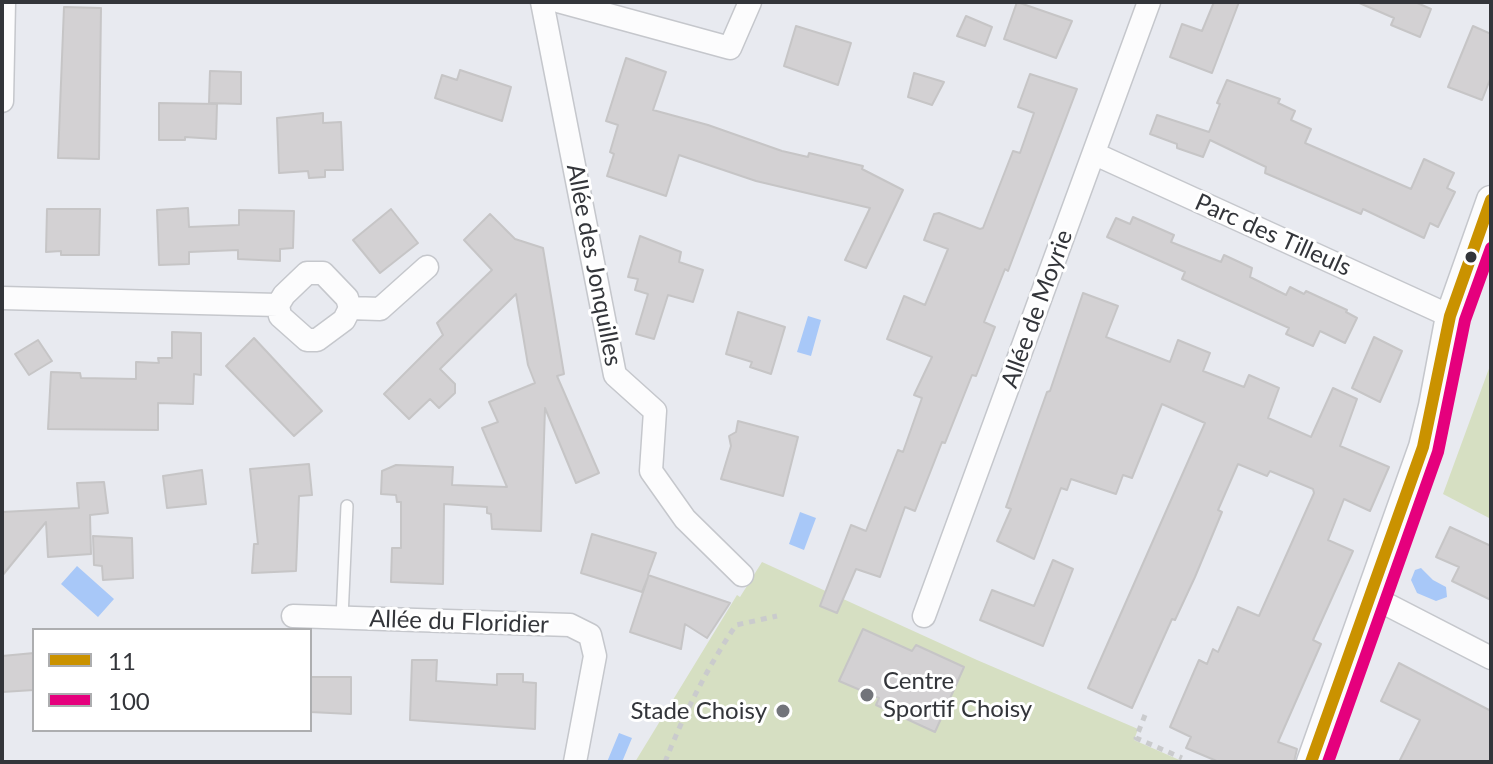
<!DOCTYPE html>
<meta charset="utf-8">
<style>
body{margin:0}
#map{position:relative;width:1493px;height:764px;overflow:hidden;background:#e8eaf0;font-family:Lato,sans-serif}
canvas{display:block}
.frame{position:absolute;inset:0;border:4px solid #33353a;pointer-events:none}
.legend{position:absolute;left:32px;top:628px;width:280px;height:104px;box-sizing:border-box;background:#fff;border:2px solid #adaeb0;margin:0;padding:10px 14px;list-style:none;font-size:24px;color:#33353a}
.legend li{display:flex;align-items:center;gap:16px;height:40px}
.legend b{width:40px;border:2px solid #adaeb0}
</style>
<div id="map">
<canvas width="1493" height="764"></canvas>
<div class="frame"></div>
<ul class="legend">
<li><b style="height:10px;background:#ca9200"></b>11</li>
<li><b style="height:10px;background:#e5007d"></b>100</li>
</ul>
</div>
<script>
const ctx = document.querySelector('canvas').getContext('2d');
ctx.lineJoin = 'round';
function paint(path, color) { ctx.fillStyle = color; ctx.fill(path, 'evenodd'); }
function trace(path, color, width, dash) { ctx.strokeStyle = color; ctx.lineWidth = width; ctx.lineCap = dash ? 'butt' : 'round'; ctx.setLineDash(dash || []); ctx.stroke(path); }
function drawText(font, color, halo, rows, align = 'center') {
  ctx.font = font + ' Lato,sans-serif'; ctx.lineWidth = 6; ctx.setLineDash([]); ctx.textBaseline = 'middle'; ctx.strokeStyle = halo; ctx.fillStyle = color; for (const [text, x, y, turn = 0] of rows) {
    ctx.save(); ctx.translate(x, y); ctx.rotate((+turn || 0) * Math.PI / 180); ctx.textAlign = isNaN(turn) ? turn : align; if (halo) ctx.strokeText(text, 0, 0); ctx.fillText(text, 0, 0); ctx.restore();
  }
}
paint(new Path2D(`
 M1491 363V519L1443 494Z
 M762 562 977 660 1138 729 1134 740 1184 762H635L737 595 740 597Z`), '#d6dfc2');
paint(new Path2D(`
 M808 316 821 320 811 356 797 352Z
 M800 512 816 518 804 550 789 544Z
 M77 566 114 599 98 617 61 584Z
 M1421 568 1433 580 1446 587 1447 597 1436 601 1417 593 1411 580 1415 570Z
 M619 733 632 738 622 762H607Z`), '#a8c8f8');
const building = new Path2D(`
 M1017 2 1072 21 1056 58 1004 39Z
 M1214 2H1239L1212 73 1170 57 1182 24 1202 31Z
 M1357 2H1415L1431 9 1420 37 1391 25 1394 18Z
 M64 7 101 8 99 159 58 158Z
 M966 16 992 27 985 46 957 36Z
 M796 26 851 43 838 85 784 66Z
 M1473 26 1491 34V77L1482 100 1448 87Z
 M626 58 666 72 653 110 708 125 782 151 808 157 809 153 863 166 862 169 903 190 866 268 845 260 870 208 756 181 679 155 666 196 607 176 614 154 610 152 618 125 606 121Z
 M460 70 511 87 502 121 435 98 442 75 457 80Z
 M210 71 241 72V104L209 103Z
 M914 73 944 82 932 105 908 97Z
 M1030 74 1077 89 1008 271 1005 269 984 322 995 327 976 376 972 375 945 443 942 442 915 511 905 507 880 577 856 569 837 613 820 606 851 525 866 531 898 450 903 452 922 398 914 395 932 357 887 339 904 296 925 305 948 249 924 240 934 214 939 213 980 229 983 228 1013 151 1020 153 1034 113 1018 107Z
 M1227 80 1280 99 1278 103 1295 111 1291 120 1311 129 1305 143 1411 189 1424 159 1454 173 1447 188 1455 192 1438 227 1430 223 1424 238 1363 209 1361 214 1265 173 1266 167 1210 140 1203 157 1177 148V144L1150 134 1157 115 1209 132 1220 104 1217 103Z
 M159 103 217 104 216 139 185 137V140H159Z
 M323 113V123L341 122 343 170H325V177L309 178 308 171 279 173 277 118Z
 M188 208 189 227 239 225V210L294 211 293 248 280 249V261L238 259V250L189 252V264L159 265 157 210Z
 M47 209H100L99 255H61V251L46 252Z
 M391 209 418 243 380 273 353 240Z
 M490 214 515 239 543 248 564 374 557 376 599 473 576 483 545 408 541 531 492 529 491 514 487 513V507L444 504 443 584 391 582 392 548H401V502H397L396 495 381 494 382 471 396 465 453 467 452 485 507 487 482 428 498 422 489 402 535 383 528 365 516 294 440 369 455 384V393L439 408 430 399 409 419 384 394 443 335 437 323 492 270 464 240Z
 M1133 217 1174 235 1171 242 1221 262 1224 255 1252 268 1250 277 1286 295 1290 287 1304 294 1306 291 1347 310 1346 312 1357 318 1345 343 1320 331 1313 346 1286 334 1289 328 1182 279 1185 272 1107 237 1116 218 1130 224Z
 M640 236 681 252 679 262 703 270 693 302 668 295 654 339 636 334 648 294 635 290 638 279 628 277Z
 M1083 293 1118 306 1106 337 1170 362 1178 340 1210 353 1203 371 1244 387 1249 375 1279 388 1268 418 1311 437 1333 388 1357 399 1340 446 1389 467 1370 511 1344 499 1328 540 1353 551 1313 640 1321 644 1278 742 1297 749 1294 762H1219L1186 748 1191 737 1170 727 1199 660 1207 664 1213 649 1218 652 1238 607 1259 616 1314 493 1313 489 1270 471 1267 476 1238 464 1218 510 1222 512 1195 577 1175 620 1172 619 1132 708 1088 688 1205 423 1162 404 1132 478 1123 475 1116 494 1071 479 1067 490 1061 488 1034 559 997 541 1011 509 1006 507 1047 392 1050 391Z
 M738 312 785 327 771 374 750 367 752 362 726 354Z
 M172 332 201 333V375L194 374 193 404 158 403V430L48 429 51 372 80 373 81 378 136 379V362L159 363 158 358H172Z
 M1374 337 1402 351 1380 402 1352 388Z
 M254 338 322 411 294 436 226 366Z
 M38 340 52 361 29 375 15 354Z
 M738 421 798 437 783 496 721 479 731 446 729 436 736 432Z
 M309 464 312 495 299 496 296 571 252 573 254 544H258L250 469Z
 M202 470 206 504 167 508 163 476Z
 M104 482 108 513 90 515 91 554 48 557 46 522 2 576V512L79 508 77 483Z
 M1450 527 1491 546V600L1452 581 1459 567 1436 557Z
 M592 534 656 553 648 575 730 603 707 638 685 624 681 649 630 632 648 577 642 592 581 573Z
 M93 536 132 538 133 578 103 580 102 566 94 565Z
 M1053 560 1073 569 1043 646 980 620 992 590 1034 606Z
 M863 629 912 651 916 645 964 667 935 732 876 705 879 698 839 681Z
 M34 653V690L2 692V656Z
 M412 660H437L436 681 497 685V674H523V682L536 683 535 729 410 720Z
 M1399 663 1491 711V762H1399L1420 720 1381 701Z
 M310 677H351V714L310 712Z`);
paint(building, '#d3d1d3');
trace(building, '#c6c5c6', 2);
const service = new Path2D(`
 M342 618 347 506`);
const minor = new Path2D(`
 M542 2 615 375 655 411 651 471 685 519 742 575
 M561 2 730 48 750 2
 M2 101 4 2
 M1095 154 1450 316
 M307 273H323L347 298 350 308 344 320 317 340H307L280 316 278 305 284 295Z
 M2 298 278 305
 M350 308 380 309 427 267
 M1370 600 1390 606 1491 658
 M293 616 570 625 590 635 595 656 575 762
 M924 616 1149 2`);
const tertiary = new Path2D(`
 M1311 762 1423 447 1433 406 1450 316 1491 200`);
trace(service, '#c5c7cc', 14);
trace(minor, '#c5c7cc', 25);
trace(tertiary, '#c5c7cc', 31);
trace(new Path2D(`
 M1145 715 1136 738 1182 758
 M665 762C684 714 707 668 736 625L777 616`), '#cacbcd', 5, [6, 6]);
trace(service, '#fcfcfd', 11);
trace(minor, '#fcfcfd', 22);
trace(tertiary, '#fcfcfd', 28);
trace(new Path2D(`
 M1311 762 1423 447 1450 316 1491 200`), '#ca9200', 12);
trace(new Path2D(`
 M1328 762 1438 452 1465 320 1491 248`), '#e5007d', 12);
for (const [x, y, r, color] of [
 [1471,257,7,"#33353a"],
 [867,695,8,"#72747a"],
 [783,711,8,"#72747a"]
]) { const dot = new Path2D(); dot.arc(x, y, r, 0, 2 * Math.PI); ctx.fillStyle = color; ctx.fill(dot); trace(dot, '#fff', 3); }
drawText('24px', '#33353a', '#fff', [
 ["Parc des Tilleuls",1273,235,24],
 ["Allée des Jonquilles",594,265,79],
 ["Allée de Moyrie",1037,309,-70],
 ["Allée du Floridier",459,622,2]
]);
drawText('24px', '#33353a', '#fff', [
 ["Centre",883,681],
 ["Sportif Choisy",883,709],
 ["Stade Choisy",767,711,"right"]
], 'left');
</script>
